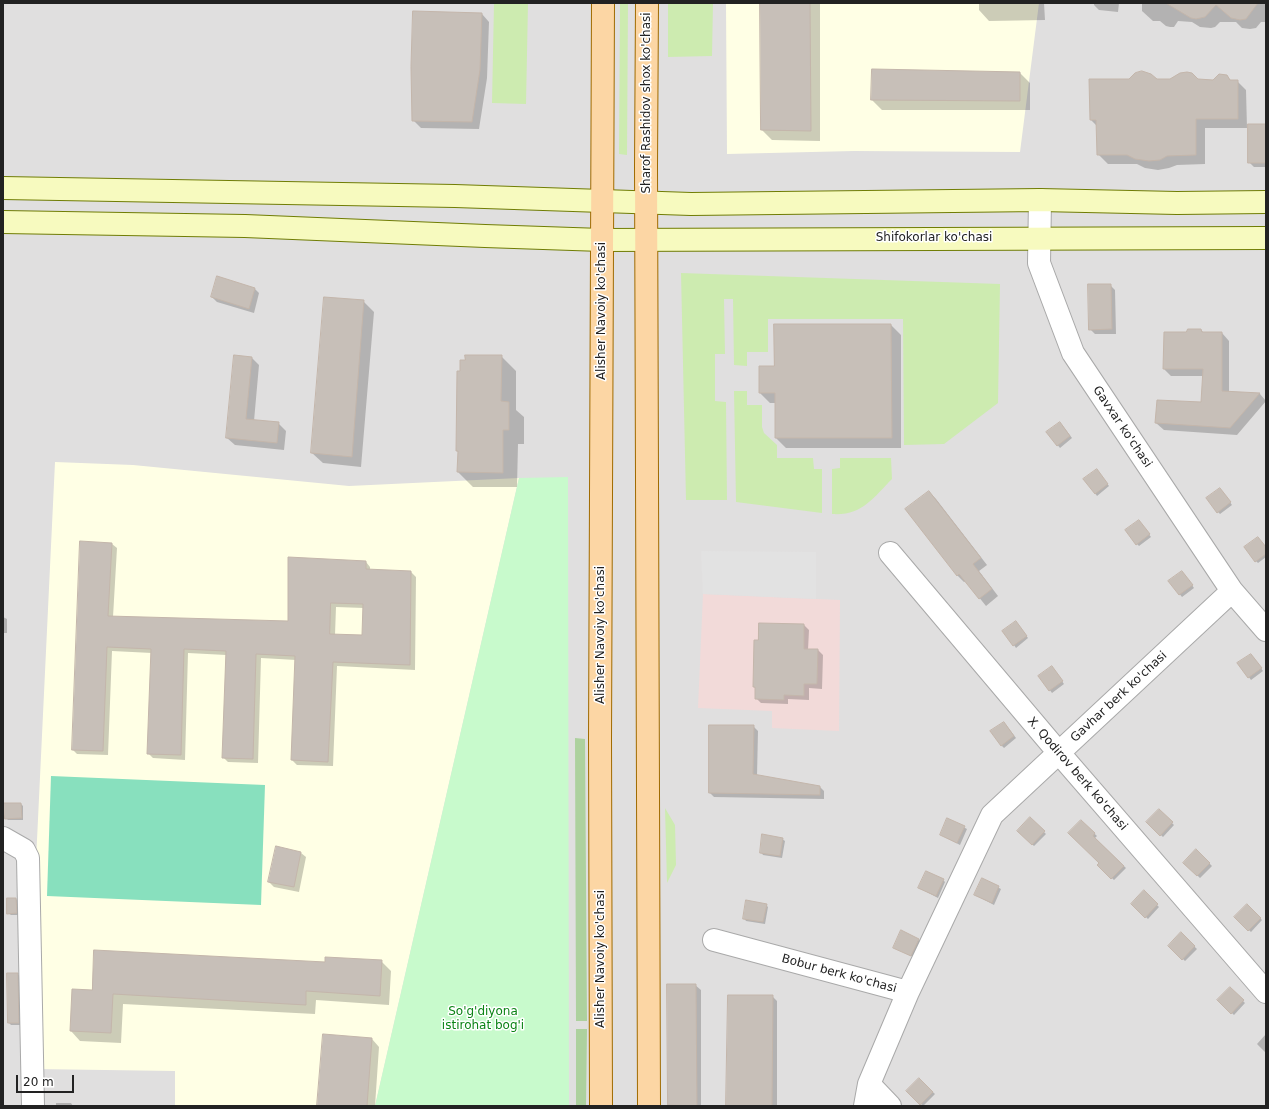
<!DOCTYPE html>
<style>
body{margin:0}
#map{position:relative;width:1269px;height:1109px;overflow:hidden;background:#f2efe9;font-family:"DejaVu Sans",sans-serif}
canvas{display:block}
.frame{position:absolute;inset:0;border:4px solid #222;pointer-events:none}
.scale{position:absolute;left:16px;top:1075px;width:58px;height:18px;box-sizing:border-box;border:2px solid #222;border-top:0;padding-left:5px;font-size:12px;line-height:14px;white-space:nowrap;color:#222;-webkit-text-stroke:3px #fff;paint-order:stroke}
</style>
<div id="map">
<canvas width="1269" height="1109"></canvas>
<div class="frame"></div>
<div class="scale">20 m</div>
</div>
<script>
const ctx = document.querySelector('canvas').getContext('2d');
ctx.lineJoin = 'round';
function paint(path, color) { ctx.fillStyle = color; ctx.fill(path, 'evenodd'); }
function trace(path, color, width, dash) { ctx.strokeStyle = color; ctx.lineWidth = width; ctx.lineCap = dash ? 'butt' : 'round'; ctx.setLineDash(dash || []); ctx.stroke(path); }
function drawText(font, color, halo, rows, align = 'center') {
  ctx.font = font + ' "DejaVu Sans",sans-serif'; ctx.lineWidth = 3; ctx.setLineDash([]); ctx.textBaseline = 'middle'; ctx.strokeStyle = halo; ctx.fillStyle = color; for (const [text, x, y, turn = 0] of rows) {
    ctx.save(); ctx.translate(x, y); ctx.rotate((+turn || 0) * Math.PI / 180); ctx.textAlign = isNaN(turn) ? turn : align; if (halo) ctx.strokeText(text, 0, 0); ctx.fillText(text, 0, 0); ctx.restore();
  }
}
paint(new Path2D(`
 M3 3H1266V1106H3Z`), '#e0dfdf');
paint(new Path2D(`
 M703 594 840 600 839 731 772 728V711L698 708Z`), '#f2dad9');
paint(new Path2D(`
 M726 3H1039L1020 152 854 151 727 154Z
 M55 462 133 465 349 486 519 478 375 1106H175V1071L35 1069 34 903Z`), '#ffffe5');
paint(new Path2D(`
 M494 3H528L526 104 492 103Z
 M620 3H628L627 155 619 154Z
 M668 3H713L712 56 668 57Z
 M681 273 1000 284 998 403 944 444 904 445 903 319H768V352H747V366L734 365 733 299H724L725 354H715V401L726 402 727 500H686Z
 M734 391H747V405H762V427L764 433 777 445V458H813L814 469H822V513L736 502Z
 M840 458H891L892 479C873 498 862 516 832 514V469L840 468Z
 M665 808 675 825 676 865 667 883Z`), '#cdebb0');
paint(new Path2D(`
 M575 738 585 739 587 1021H576Z
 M576 1029H587L586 1106H576Z`), '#add19e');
paint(new Path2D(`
 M568 477 569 1106H375L519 478Z`), '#c8facc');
paint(new Path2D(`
 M51 776 265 785 261 905 47 896Z`), '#88e0be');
paint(new Path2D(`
 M701 551 816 552V599L703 594Z`), '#e2e2e2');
paint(new Path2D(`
 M761 3H820V141L772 140 762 130Z
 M979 3H1044L1045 20 989 21 979 10Z
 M1094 3H1119L1118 12 1099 10 1094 5Z
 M1142 3H1266V22H1261L1256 28 1250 29 1242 28 1236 22H1220L1215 27 1211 28 1200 27 1192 22 1178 21 1174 27H1170L1166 26 1160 21H1153L1142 11Z
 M482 14 489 22 487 78 479 129 421 128 413 120Z
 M1020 73 1030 83V110H882L872 100Z
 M1227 76 1231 81H1237L1246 90 1247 128H1205V164L1177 165 1169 168 1158 170 1145 168 1137 164H1108L1098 154V127L1091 120 1157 80 1213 81Z
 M1266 125V167H1254L1249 162Z
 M1110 285 1115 290 1116 334H1095L1090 329Z
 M254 288 259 293 254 313 217 302 212 297Z
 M363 301 374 312 361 467 323 463 312 453Z
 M891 325 901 335V448H786L776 438V403H770L760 393 775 367Z
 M1201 330 1204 333H1222L1229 341V392L1260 394 1266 401 1237 435 1164 430 1156 423 1202 403 1204 376H1171L1164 369Z
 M501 356 516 371V410L524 417V444H518L517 487H473L458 472 459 453 457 451 461 372Z
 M252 358 259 365 254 421 278 423 286 431 284 450 235 445 227 438Z
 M1062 425 1072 438 1060 448 1047 432Z
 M1099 473 1109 486 1097 496 1095 493Z
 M1222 491 1232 505 1220 514 1218 512Z
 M929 492 936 499 987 565 979 571 998 596 986 606 966 581 964 582 957 575Z
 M1141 524 1151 537 1139 546 1137 544Z
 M112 544 117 548 113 617 289 622 366 562 370 567V570L411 572 416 577 415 670 337 666 333 766 297 765 292 760 296 660 261 658 258 763 228 762 223 757 226 655 188 653 185 760 153 758 148 753 152 653 112 651 108 755 77 754 73 750ZM336 607 364 608 363 636 335 635Z
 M1266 548V557L1258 563 1256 561Z
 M1184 574 1194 588 1182 597 1169 581Z
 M3 617 7 619V633H3Z
 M804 625 809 630 808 650H818L823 655 822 689 809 688V700L788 699V704L761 703 756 698V689L754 687Z
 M1018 625 1028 638 1016 648 1014 645Z
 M1253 657 1263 671 1251 680 1239 664Z
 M1054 670 1064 684 1052 693 1040 677Z
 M1006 725 1016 738 1004 748 1002 746Z
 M753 726 758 731 757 776 820 787 824 791V799L714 797 710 793Z
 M21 804 23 806V820H8L6 818Z
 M1159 810 1174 825 1163 837 1147 822Z
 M948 819 967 829 960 845 941 835Z
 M1031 819 1046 834 1034 846 1019 831Z
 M1081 821 1097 836 1095 838 1126 868 1114 880 1098 865 1100 863Z
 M782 839 785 841 782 858 763 855 761 852Z
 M277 847 301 853 306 857 299 892 274 887 269 882Z
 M1196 850 1212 866 1200 878 1185 863Z
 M982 879 1001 889 994 905 975 895Z
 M943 880 945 882 938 898 919 888Z
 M1144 892 1159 907 1148 919 1132 904Z
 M16 899 18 901V915H11L8 913Z
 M766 905 768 907 765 924 746 921 744 918Z
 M1247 905 1262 920 1251 932 1235 917Z
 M1181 934 1197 949 1185 961 1170 946Z
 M918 940 920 942 913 957 894 947Z
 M381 961 391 971 389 1005 316 1000 315 1014 123 1004 121 1043 80 1041 71 1031 93 991 326 963Z
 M17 974 20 976 21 1025H11L9 1023Z
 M668 985H695L701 990V1106H669Z
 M1230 988 1245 1003 1234 1015 1218 1000Z
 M772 996 777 1001V1106H728Z
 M1266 1034V1053L1257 1044Z
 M372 1039 379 1047 375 1106H318Z
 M919 1079 935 1094 923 1106 907 1091Z
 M56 1103H71L73 1106H56Z`), '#0003');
const building = new Path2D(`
 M760 3H810L811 131 761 130Z
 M1166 3H1258L1246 19 1240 20 1231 18 1216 5 1205 17 1196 19 1191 18Z
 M413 11 482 13 480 70 472 122 412 121 411 67Z
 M872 69 1020 72V101L871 100Z
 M1142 71 1151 74 1157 79H1170L1180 73 1187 72 1192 73 1198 79 1213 80 1219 74 1227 75 1230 80H1238V119H1196V155L1167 156 1160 160 1149 161 1135 159 1127 155H1097L1096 120H1090L1089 79H1129L1135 73Z
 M1248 124H1266V163H1248Z
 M217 276 255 288 249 309 211 297Z
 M1088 284H1111L1112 329 1089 330Z
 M324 297 364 300 352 457 311 453Z
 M774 324H891L892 438H775V393H759V366H774Z
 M1188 329H1201L1202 332H1222V391L1260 393 1230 428 1155 423 1157 400 1201 402 1203 369H1163L1164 332H1186Z
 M234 355 252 357 246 419 279 422 277 443 226 438Z
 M465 355H502L501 401 509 402V430H503V473L457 472 458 451H456L457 371H460V360H465Z
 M1060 422 1070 436 1057 446 1046 432Z
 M1097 469 1108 484 1095 494 1083 479Z
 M1220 488 1231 502 1217 513 1206 498Z
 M929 491 981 558 973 564 992 589 979 599 959 574 957 576 905 509Z
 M1139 520 1150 534 1136 545 1125 530Z
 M1258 537 1266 547V554L1255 562 1244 547Z
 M80 541 112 543 108 616 288 621V557L366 561V569L411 571 410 665 333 662 328 762 291 760 295 656 256 654 253 759 222 758 226 651 184 649 181 755 147 754 151 649 107 647 103 751 72 750ZM331 603 363 604 362 635 330 634Z
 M1182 571 1193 585 1179 595 1168 581Z
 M1016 621 1027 636 1013 646 1002 631Z
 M759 623 804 624V649H818L817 684H804V696L784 695V700L755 699V687H753L754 640H758Z
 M1251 654 1262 668 1248 678 1237 663Z
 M1052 666 1063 681 1049 691 1038 676Z
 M1004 722 1014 736 1001 746 990 731Z
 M709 725H754L753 774 820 786V795L709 793Z
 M4 803H21L22 818 5 819Z
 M1159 809 1173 822 1160 836 1146 822Z
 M1030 817 1045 831 1032 845 1017 831Z
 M947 818 965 826 957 843 940 835Z
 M1081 820 1095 833 1093 836 1124 866 1111 879 1097 865 1099 863 1068 833Z
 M762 834 783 838 780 856 760 853Z
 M276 846 301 852 294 887 268 882Z
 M1196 849 1210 863 1197 876 1183 863Z
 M926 871 944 879 936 896 918 888Z
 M982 878 999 886 992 903 974 895Z
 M1144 890 1158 904 1145 918 1131 904Z
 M7 898H16L17 913 7 914Z
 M746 900 767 904 763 922 743 919Z
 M1247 904 1261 918 1248 931 1234 917Z
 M901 930 919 939 911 956 893 948Z
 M1181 932 1195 946 1182 960 1168 946Z
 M94 950 325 962V957L382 960 380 996 306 991V1005L113 994 111 1033 70 1031 72 989 92 990Z
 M7 973H18L19 1023H8Z
 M667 984H696L697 1106 668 1105Z
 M1230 987 1244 1000 1231 1014 1217 1000Z
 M728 995H773L772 1106H726Z
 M323 1034 372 1038 367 1106H317Z
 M919 1078 933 1092 920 1105 906 1091Z`);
paint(building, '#c7bfb8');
trace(building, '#c4b6ab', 1);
const street = new Path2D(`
 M1040 200 1039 263 1073 353 1232 591 1266 630
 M890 553 1059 753 1266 992
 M3 838 24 850 28 858 33 1106
 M714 940 908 992 869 1084 890 1106
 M908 992 992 815 1232 591
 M865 1106 869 1084`);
const secondary = new Path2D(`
 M3 188 455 196 691 204 1040 200 1177 203 1266 202
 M3 222 245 226 485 236 602 240 1266 238`);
const primary = new Path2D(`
 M647 3 646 166 649 1106
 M601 1106 600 737 603 3`);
trace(street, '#a9a9a9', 24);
trace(secondary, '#707d05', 24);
trace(primary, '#a06b00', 24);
trace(street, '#fff', 22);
trace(secondary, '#f7fabf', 22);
trace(primary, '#fcd6a4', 22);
drawText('12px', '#222', '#fff', [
 ["Sharof Rashidov shox ko'chasi",647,103,-90],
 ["Shifokorlar ko'chasi",934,238],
 ["Alisher Navoiy ko'chasi",602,311,-90],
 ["Gavxar ko'chasi",1122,427,56],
 ["Alisher Navoiy ko'chasi",601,635,-90],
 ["Gavhar berk ko'chasi",1119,697,-43],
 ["X. Qodirov berk ko'chasi",1077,774,49],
 ["Alisher Navoiy ko'chasi",601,959,-90],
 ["Bobur berk ko'chasi",839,974,15]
]);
drawText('12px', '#0c8416', '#fff', [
 ["So'g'diyona",483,1012],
 ["istirohat bog'i",483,1026]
]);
</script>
